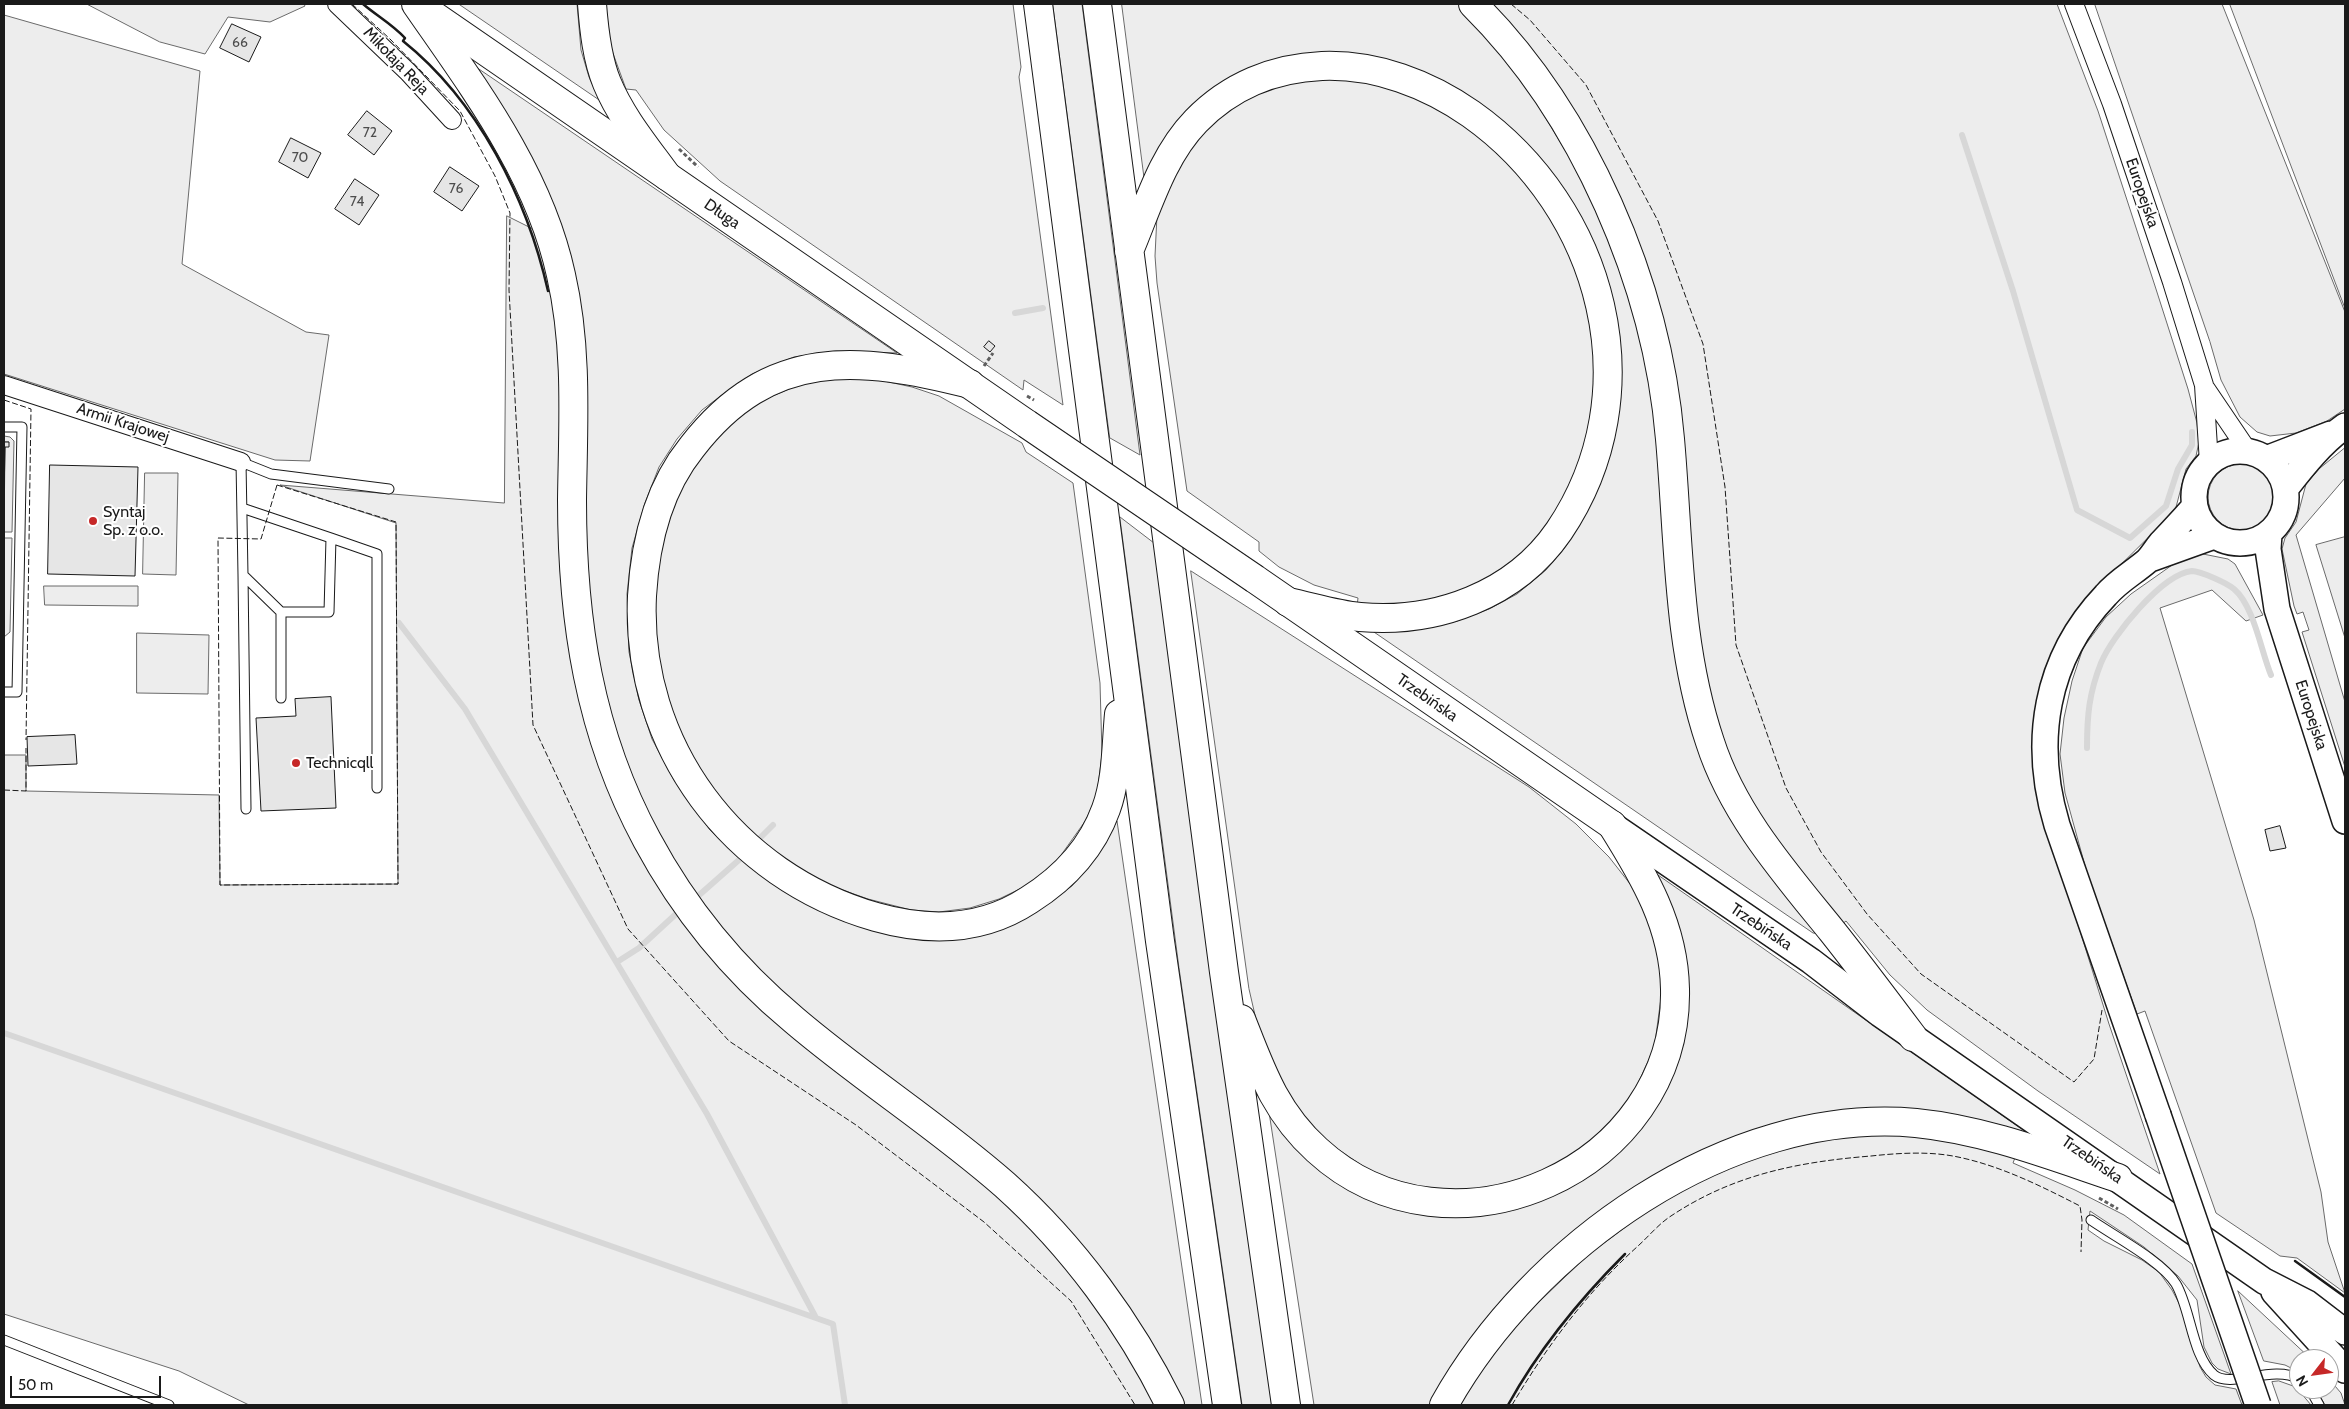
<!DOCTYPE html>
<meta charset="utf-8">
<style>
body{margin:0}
#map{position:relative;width:2349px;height:1409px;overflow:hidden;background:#fff;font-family:Cabin,sans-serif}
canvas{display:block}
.frame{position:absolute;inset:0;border:5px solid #1a1a1a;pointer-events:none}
.north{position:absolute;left:2289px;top:1349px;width:50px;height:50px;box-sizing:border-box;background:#fff;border:1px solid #a3a3a3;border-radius:50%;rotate:240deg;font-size:14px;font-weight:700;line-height:20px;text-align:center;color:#1a1a1a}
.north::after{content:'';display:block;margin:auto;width:18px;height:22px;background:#c62828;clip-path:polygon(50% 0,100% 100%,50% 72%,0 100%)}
.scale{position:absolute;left:10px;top:1376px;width:151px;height:22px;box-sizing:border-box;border:2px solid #1a1a1a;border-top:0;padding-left:6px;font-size:15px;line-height:18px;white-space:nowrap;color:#1a1a1a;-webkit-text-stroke:4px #fff;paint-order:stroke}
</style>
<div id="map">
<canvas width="2349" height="1409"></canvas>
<div class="frame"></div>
<div class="north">N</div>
<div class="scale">50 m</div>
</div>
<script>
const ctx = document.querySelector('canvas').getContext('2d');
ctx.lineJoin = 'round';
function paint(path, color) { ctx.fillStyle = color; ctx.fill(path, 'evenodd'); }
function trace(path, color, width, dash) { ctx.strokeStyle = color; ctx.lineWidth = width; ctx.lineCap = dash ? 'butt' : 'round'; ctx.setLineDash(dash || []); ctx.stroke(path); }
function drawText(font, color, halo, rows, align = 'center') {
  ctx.font = font + ' Cabin,sans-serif'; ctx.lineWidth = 4; ctx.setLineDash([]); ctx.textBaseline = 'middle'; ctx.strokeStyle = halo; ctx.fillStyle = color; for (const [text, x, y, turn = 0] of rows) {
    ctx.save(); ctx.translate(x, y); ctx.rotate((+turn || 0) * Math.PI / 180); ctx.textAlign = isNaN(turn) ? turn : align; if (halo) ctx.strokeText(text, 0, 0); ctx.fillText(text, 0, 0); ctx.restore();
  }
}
const built = new Path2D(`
 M87 4H304L305 6 270 22 228 17 205 54 160 42Z
 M459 4H577L581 50 589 77 601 101Z
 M606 4H1013L1021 67 1019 77 1063 405 1024 380 1023 390 720 181 664 130 636 90 626 89 611 48Z
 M1053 4H1082L1140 455 1110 438Z
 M1122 4H1458L1519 74 1596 201 1648 351 1684 680 1821 934 1813 933 1371 630 1457 621 1489 609 1517 594 1546 570 1566 546 1594 497 1604 469 1602 275 1468 100 1285 59 1145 183Z
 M1488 4H2057L2098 111 2155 286 2188 389 2197 423 2199 442 2196 456 2186 469 2175 511 2081 604 2060 635 2045 671 2039 799 2109 1024 2160 1174 2038 1091 1927 1010 1890 975 1846 921 1841 925 1796 872 1737 783 1702 678 1663 331Z
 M2095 4H2222L2345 312V409L2327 421 2296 433 2270 436 2257 432 2240 417 2221 380 2210 342Z
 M2230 4H2345V308Z
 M4 15 200 71 182 264 306 332 329 335 310 461 275 460 4 374Z
 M470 63 897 353 836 351 794 357 752 374 726 392 702 410 677 439 659 467 645 503 632 548 627 594 629 652 639 700 652 739 674 780 710 830 728 848 763 876 807 903 838 918 866 928 905 937 931 940 1023 919 1072 886 1097 856 1117 821 1202 1405H1182L1135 1320 786 1000 709 917 647 817 612 730 587 597 577 289 566 242 549 195Z
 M1316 75 1376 82 1437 105 1502 153 1557 223 1585 290 1596 357 1592 428 1570 494 1525 555 1477 587 1414 604 1357 606 1358 598 1314 585 1279 567 1259 551V542L1187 491 1157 283 1155 256 1157 215 1178 162 1207 125 1247 95Z
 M507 216 539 232 559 323 563 596 571 659 584 719 608 789 640 855 674 909 715 963 749 997 959 1161 1026 1222 1063 1262 1111 1326 1157 1405H249L179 1371 4 1314V755H26V791L219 795 220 885 398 884 396 523 280 485 504 503Z
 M835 376H861L912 387 939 396 1022 443 1026 452 1073 483 1100 683 1102 754 1097 795 1086 820 1054 865 1030 884 999 899 970 908 939 912 911 910 868 899 828 885 792 865 764 844 731 813 711 786 687 748 672 713 657 655 654 606 659 559 670 515 684 482 720 429 763 400 801 384Z
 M4 436 10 437 14 441 12 532H4L5 447 9 442H4Z
 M2345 448V478L2296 535 2345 702V767L2302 632 2309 630 2303 612 2297 614 2294 606 2282 549 2285 538 2296 522 2306 484 2319 469Z
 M2208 497a33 33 0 1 1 66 0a33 33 0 1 1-66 0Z
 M145 473H178L176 575 143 574Z
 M1120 517 1154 543 1275 1405H1242L1179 968Z
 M2345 537V638L2316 545Z
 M4 538H12L10 632 4 637Z
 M2203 554 2228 559 2235 564 2263 615 2246 621 2212 590 2160 608 2254 920 2321 1192 2328 1242 2345 1293 2297 1258 2280 1256 2216 1213 2145 1011 2137 1014 2087 873 2065 793 2060 754 2064 718 2072 681 2083 648 2106 617 2131 594 2175 563Z
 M1191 571 1529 787 1576 824 1609 857 1638 894 1651 924 1664 967 1657 1042 1628 1105 1573 1157 1512 1185 1444 1193 1377 1176 1316 1134 1290 1103 1263 1050 1249 989Z
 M44 586H138V606L45 605Z
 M137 633 209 635 208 694 137 693Z
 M1658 875 2039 1141 1916 1114 1645 1182 1434 1405H1314L1269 1112 1297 1148 1331 1177 1367 1196 1401 1209 1442 1217 1485 1215 1518 1207 1552 1194 1645 1117 1672 916Z
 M1879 1134 1947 1139 2016 1155 2013 1163 2075 1190 2124 1215 2192 1264 2231 1374 2218 1369 2212 1363 2204 1347 2197 1300 2178 1276 2144 1247 2090 1211 2088 1230 2104 1241 2142 1260 2159 1272 2172 1290 2181 1307 2200 1367 2206 1377 2215 1385 2236 1389 2242 1405H1457L1489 1355 1519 1321 1588 1255 1659 1202 1725 1168 1797 1144 1843 1136Z
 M2238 1291 2311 1359H2299V1372L2285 1365 2264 1361Z
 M2329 1379 2341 1393 2345 1405H2325L2316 1389H2329Z
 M2279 1381 2296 1387 2311 1405H2280L2272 1382Z`);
paint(built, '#ededed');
trace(built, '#6a6a6a', 1);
trace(new Path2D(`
 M1962 135 2013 291 2077 510 2130 538 2166 506 2178 469 2192 445V432
 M1015 313 1043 308
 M399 623 465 709 707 1114 815 1316
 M2087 748C2087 716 2089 693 2101 663 2112 636 2162 574 2192 571 2200 571 2227 583 2234 589 2254 606 2261 651 2271 675
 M759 839 773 825
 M697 897 740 859
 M617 962 639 948 676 914
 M4 1033 833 1324 845 1405`), '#d7d7d7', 6);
const building = new Path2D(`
 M232 24 261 37 249 62 220 48Z
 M367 111 392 131 374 155 348 135Z
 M291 138 321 153 308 178 279 162Z
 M450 167 479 186 462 211 434 192Z
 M355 179 379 195 359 225 335 209Z
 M989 341 995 346 990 352 984 347Z
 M4 442H9V447H5L4 498Z
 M50 465 138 467 135 576 48 574Z
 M331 697 336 808 261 811 256 718 296 716 295 699Z
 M75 735 77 764 28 766 27 737Z
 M2280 826 2286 848 2270 851 2265 830Z`);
paint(building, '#e6e6e6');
trace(building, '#1a1a1a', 1);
const lane = new Path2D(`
 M4 427H22L17 692H4
 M242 508 331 538 329 612H281
 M331 538 377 554V788
 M243 575 246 809
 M281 698V612L243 575 241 462 271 474 389 489
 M2091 1220C2114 1236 2162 1261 2176 1284 2191 1310 2192 1356 2214 1375 2231 1389 2273 1364 2299 1379
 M4 1340 169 1405
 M2310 1389 2319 1405`);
const street = new Path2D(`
 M337 4 408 72 452 120
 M2074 4 2112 104 2172 282 2204 385 2209 463
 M4 385 241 462
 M2206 389 2248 451`);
const secondary = new Path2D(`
 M2194 497a46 46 0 1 1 92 0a46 46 0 1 1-92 0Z
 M2266 459 2331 434
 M2286 488C2303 466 2322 442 2345 426
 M2269 534 2268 549 2277 609 2345 821
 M2150 559 2214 536
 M1612 825 1811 961 1880 1014 2264 1281 2307 1303 2345 1332
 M2158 1115 2057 825C2032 742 2045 659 2106 595 2118 581 2133 573 2147 561 2152 556 2156 549 2161 543 2172 531 2184 519 2194 507
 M2274 1292 2345 1370`);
const primary = new Path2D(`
 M417 4 1027 424
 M1255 579 1612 825`);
const highway = new Path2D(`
 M416 4C474 88 539 173 561 275 578 349 573 425 572 500 572 620 589 733 647 840 684 909 734 970 794 1020 862 1078 938 1126 1005 1185 1073 1246 1130 1324 1170 1405
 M592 4C594 30 597 59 607 83 621 117 646 147 667 176
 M1038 4 1160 941 1227 1405
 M1097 4 1224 972 1286 1405
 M1473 4C1584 114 1657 284 1670 439 1679 540 1677 644 1710 742 1733 814 1785 873 1832 931 1859 965 1886 1001 1913 1037
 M1129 251C1148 206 1162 156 1196 121 1230 86 1274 68 1322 66 1376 64 1428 84 1471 114 1604 208 1653 392 1559 531 1515 595 1436 624 1360 617 1336 615 1312 607 1288 602
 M970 384C859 356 770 346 692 447 658 489 645 544 642 596 635 746 733 876 876 917 929 932 982 931 1029 900 1064 878 1092 848 1106 809 1117 779 1116 745 1119 714
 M1241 1019C1261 1070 1275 1112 1317 1150 1450 1272 1679 1170 1675 989 1674 926 1644 876 1612 825
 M1444 1405C1532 1247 1728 1106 1916 1123 1986 1130 2052 1156 2118 1178`);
trace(lane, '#1a1a1a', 11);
trace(street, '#1a1a1a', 20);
trace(secondary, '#1a1a1a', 28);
trace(primary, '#1a1a1a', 30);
trace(highway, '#1a1a1a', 30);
trace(new Path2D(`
 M679 149 698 167
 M984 366 993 353
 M2099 1198 2118 1209`), '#5f5f5f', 3, [4, 2.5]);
trace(lane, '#fff', 9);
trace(street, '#fff', 18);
trace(secondary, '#fff', 25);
trace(primary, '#fff', 28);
trace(highway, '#fff', 28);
const secondaryBridge = new Path2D(`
 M2158 1115 2258 1405`);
const primaryBridge = new Path2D(`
 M1027 424 1255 579`);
trace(secondaryBridge, '#1a1a1a', 28, []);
trace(primaryBridge, '#1a1a1a', 30, []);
trace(new Path2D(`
 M1027 396 1034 400`), '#5f5f5f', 3, [4, 2.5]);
trace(secondaryBridge, '#fff', 25);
trace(primaryBridge, '#fff', 28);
trace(new Path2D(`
 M352 4 390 39 460 111 495 176 510 213 509 290 533 725 628 929 729 1041 856 1125 984 1222 1071 1301 1135 1405
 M1511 4 1530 20 1586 85 1658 221 1703 344 1725 487 1736 645 1786 788 1821 852 1867 914 1921 974 2074 1082 2094 1059 2102 1010
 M4 400 31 409 26 740
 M277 485 396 522 398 884 220 885 218 538 261 539Z
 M4 790 26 791V748
 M1512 1405C1547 1346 1587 1292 1638 1246 1648 1237 1657 1226 1668 1218 1731 1175 1797 1162 1871 1156 1899 1153 1930 1151 1958 1157 2001 1166 2041 1186 2080 1206L2082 1220 2081 1252`), '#1a1a1a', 1, [6, 2.5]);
trace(new Path2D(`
 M363 4C377 16 392 24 405 38L403 41C478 101 527 198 548 291
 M2295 1261 2345 1297
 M1508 1405C1539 1349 1580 1299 1625 1254`), '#1a1a1a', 2.5);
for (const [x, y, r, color] of [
 [93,521,5,"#c62828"],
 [296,763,5,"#c62828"]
]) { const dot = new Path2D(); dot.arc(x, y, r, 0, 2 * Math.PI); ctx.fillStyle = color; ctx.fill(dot); trace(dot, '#fff', 2); }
drawText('14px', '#4d4d4d', null, [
 ["66",240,43],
 ["72",370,133],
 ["70",300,158],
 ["76",456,189],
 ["74",357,202]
]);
drawText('16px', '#1a1a1a', '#fff', [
 ["Mikołaja Reja",396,61,46],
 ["Europejska",2142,193,71],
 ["Długa",722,214,34],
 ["Armii Krajowej",123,423,18],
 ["Trzebińska",1427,698,35],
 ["Europejska",2311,715,72],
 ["Trzebińska",1761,927,34],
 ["Trzebińska",2092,1160,35]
]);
drawText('16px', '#1a1a1a', '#fff', [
 ["Syntaj",103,512],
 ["Sp. z o.o.",103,530],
 ["Technicqll",306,763]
], 'left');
</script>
